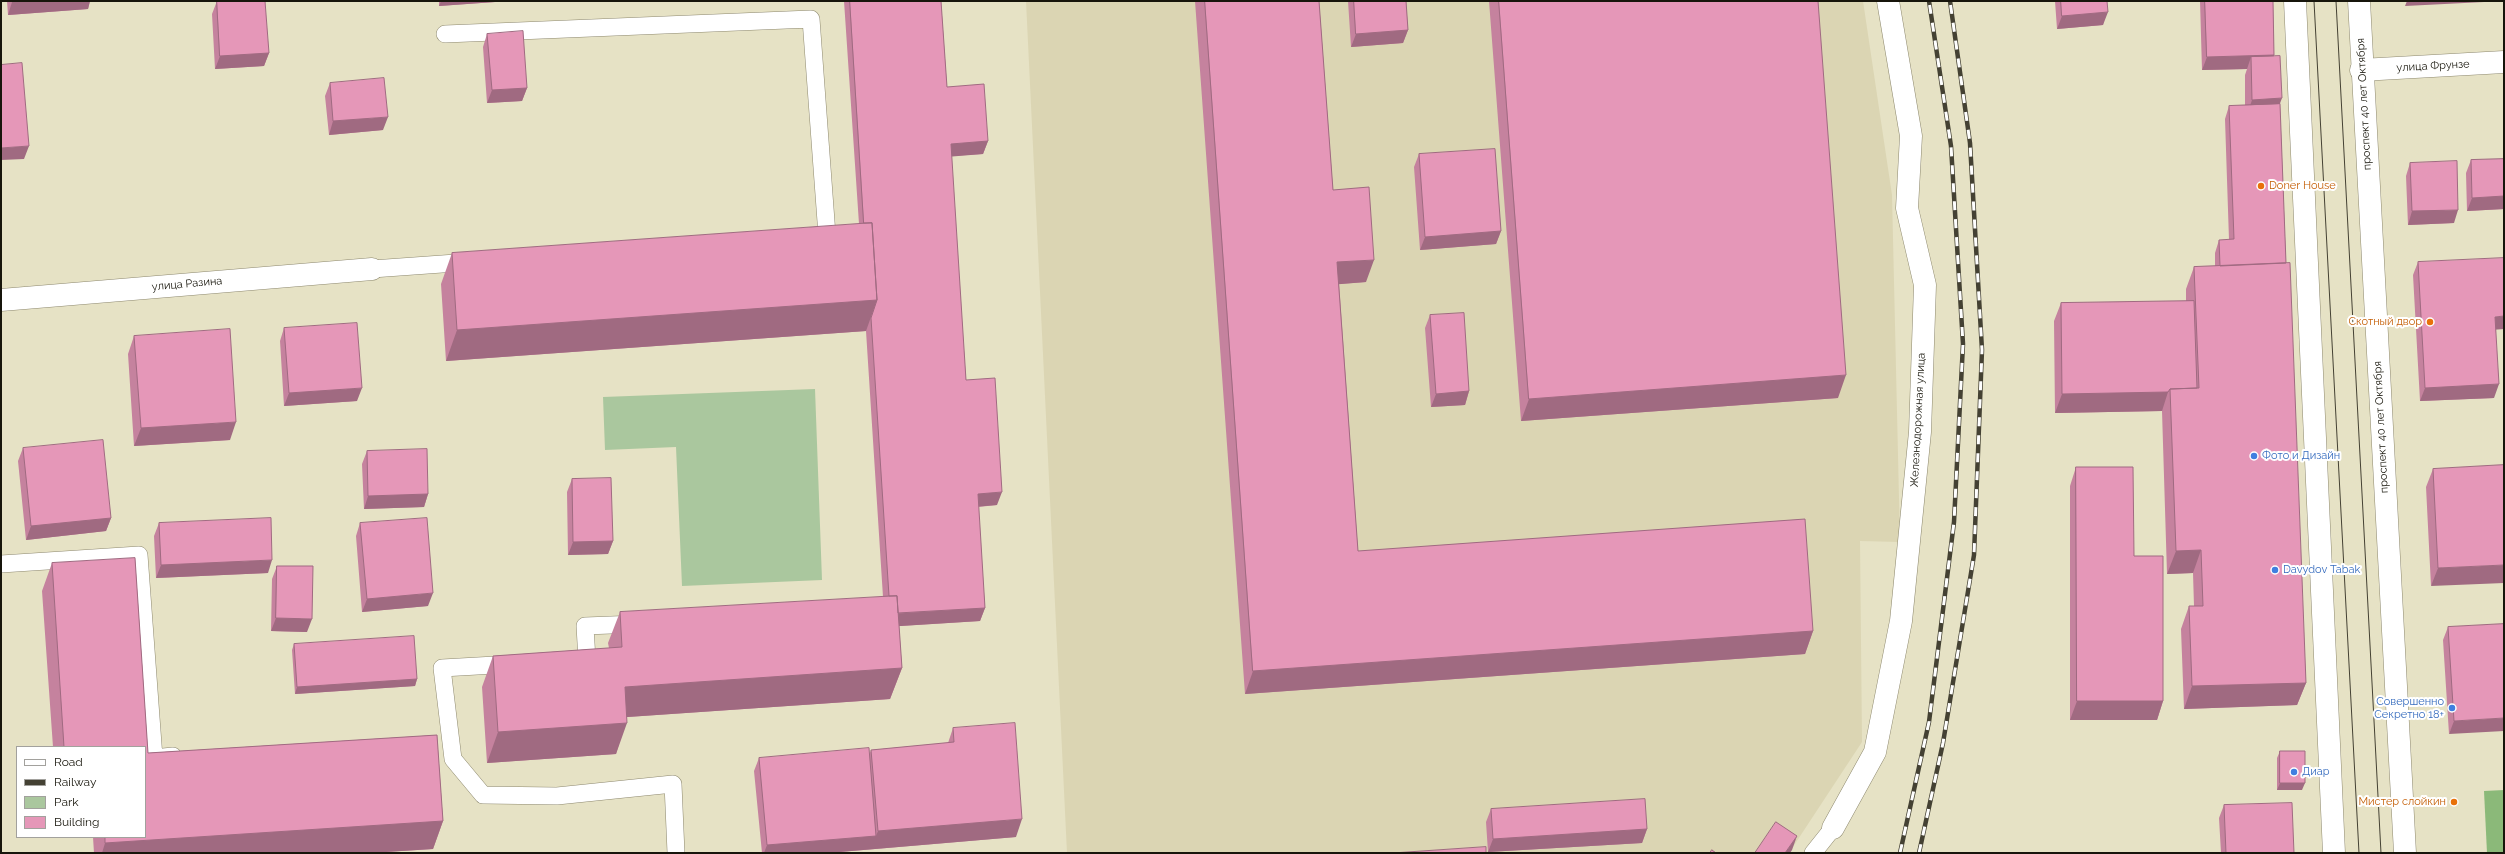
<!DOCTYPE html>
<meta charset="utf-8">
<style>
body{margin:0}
#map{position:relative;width:2505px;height:854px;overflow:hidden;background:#e6e2c5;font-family:Raleway,sans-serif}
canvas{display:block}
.frame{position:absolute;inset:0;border:2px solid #17150b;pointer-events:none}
.legend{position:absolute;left:16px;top:746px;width:130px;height:92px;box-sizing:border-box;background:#fff;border:1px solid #a2a19d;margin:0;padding:5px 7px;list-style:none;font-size:12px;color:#17150b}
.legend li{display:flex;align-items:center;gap:8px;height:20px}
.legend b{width:20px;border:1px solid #a2a19d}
</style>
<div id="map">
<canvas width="2505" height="854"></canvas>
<div class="frame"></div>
<ul class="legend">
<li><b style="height:5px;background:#fff"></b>Road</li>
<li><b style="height:5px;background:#444133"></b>Railway</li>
<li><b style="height:11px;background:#aac79e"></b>Park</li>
<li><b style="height:11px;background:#e597b8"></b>Building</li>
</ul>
</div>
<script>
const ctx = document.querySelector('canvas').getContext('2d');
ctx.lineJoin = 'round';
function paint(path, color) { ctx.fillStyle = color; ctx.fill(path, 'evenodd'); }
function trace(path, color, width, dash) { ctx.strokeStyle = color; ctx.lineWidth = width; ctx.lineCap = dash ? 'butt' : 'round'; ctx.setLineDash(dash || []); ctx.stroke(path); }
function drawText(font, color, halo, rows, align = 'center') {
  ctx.font = font + ' Raleway,sans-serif'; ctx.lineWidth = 4; ctx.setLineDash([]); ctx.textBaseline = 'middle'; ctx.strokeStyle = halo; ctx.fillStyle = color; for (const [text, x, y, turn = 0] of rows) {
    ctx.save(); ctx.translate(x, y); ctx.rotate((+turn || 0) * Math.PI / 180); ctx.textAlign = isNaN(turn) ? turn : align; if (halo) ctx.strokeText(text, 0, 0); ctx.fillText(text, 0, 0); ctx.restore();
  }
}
paint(new Path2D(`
 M1026 1H1863L1892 195 1900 542 1860 541 1862 742 1789 853H1067Z`), '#dbd5b3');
paint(new Path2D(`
 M815 389 822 580 682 586 676 447 605 450 603 397Z`), '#aac79e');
paint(new Path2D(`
 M2504 790V853H2487L2484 791Z`), '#8bb979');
const lane = new Path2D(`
 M445 34 811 19 827 235 813 236
 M372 269 470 262
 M1 564 139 555 154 758 173 756
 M575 661 587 660 585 626 637 624
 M513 664 442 668 453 759 483 795 557 796 673 784 676 853
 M1813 853 1833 828`);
const street = new Path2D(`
 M2361 70 2504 62
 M1 300 372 269
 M1833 828 1875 752 1901 621 1920 432 1925 285 1907 208 1911 136 1888 1`);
const secondary = new Path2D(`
 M2295 1 2334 853
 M2359 1 2405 853`);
trace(lane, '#8d886e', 18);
trace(street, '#8d886e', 23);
trace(secondary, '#8d886e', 23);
trace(lane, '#fff', 17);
trace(street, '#fff', 22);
trace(secondary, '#fff', 22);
trace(new Path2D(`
 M2314 1 2359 853
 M2336 1 2381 853`), '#444133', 1);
const rail = new Path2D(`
 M1900 853 1929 722 1954 522 1963 344 1951 146 1929 1
 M1919 853 1943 743 1974 555 1982 350 1970 143 1950 1`);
trace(rail, '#444133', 4.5);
trace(rail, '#fff', 3, [9]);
paint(new Path2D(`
 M7 1H90L88 9 8 15Z
 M217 1 269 53 264 66 215 69 212 14Z
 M439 1H509L439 6Z
 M844 1H941L947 87 988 141 983 154 951 156 966 380 997 505 978 507 985 608 980 621 899 626 902 668 890 699 627 717 616 754 487 763 482 687 493 656 609 648 608 643 620 612 883 597 866 331 446 361 441 284 452 253 859 224Z
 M1195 1H1319L1333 190 1366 282 1339 284 1358 551 1813 631 1805 654 1245 694Z
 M1348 1H1406L1408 30 1403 43 1351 47Z
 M1489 1H1818L1838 398 1521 421Z
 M2055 1H2107L2103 25 2057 29Z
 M2200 1H2273L2274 56 2280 104 2286 263 2306 683 2297 705 2184 709 2181 629 2189 606H2194L2193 573 2167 574 2162 411 2055 413 2054 321 2061 303 2186 301V289L2194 267 2215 266V253L2219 240H2229L2225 119 2229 106 2245 105V75L2247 69 2202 70Z
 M487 34 527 88 522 101 487 103 483 47Z
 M330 83 383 130 329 135 325 96Z
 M1419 154 1501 231 1496 244 1420 250 1414 167Z
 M2504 159V209L2467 211 2466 173 2471 160Z
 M2410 163 2454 223 2408 225 2406 176Z
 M2418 262 2496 329 2494 398 2420 401 2413 275Z
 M1430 315 1469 391 1465 405 1431 407 1425 328Z
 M284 328 357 401 284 406 280 341Z
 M134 336 230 440 134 446 128 354Z
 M23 448 111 518 106 531 26 540 18 461Z
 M367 451 428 494 424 507 364 509 362 464Z
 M2504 465 2431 586 2426 487 2433 469Z
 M2076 467 2134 556 2163 701 2157 720H2070V486Z
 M572 479 613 541 608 554 568 555 567 492Z
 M159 523 268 573 156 578 154 536Z
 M360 523 428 606 362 612 356 536Z
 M135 558 148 753 437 735 443 821 433 849 370 853H94L93 837H145V747H53L42 591 52 563Z
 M277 566 307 632 271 631 272 579Z
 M2504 624 2449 734 2443 640 2448 627Z
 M294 644 417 679 415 686 295 694 292 650Z
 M953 728 1016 837 828 853H762L754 771 759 758 869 755 871 750 948 743Z
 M2280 751 2302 790H2277V758Z
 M2224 805 2294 853H2221L2219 818Z
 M1491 809 1647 829 1642 843 1488 852 1486 822Z`), '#c5829e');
paint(new Path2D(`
 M21 1H90L88 9 8 15 12 2Z
 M441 1H509L439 6Z
 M2407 1H2504L2405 6Z
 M2108 12 2103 25 2057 29 2062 16Z
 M1408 30 1403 43 1351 47 1356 34Z
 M269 53 264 66 215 69 220 56Z
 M2274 55 2269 68 2251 57 2247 69 2202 70 2207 57Z
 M527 88 522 101 487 103 492 90Z
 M2282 98 2275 117 2246 118 2252 100Z
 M388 117 383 130 329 135 333 121Z
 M988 141 983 154 946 157 951 144Z
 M29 146 24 159 1 160V148Z
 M2504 196V209L2467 211 2472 198Z
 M2458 210 2454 223 2408 225 2412 211Z
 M1501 231 1496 244 1420 250 1425 237Z
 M1374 260 1366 282 1329 285 1337 262Z
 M877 300 866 331 446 361 457 330Z
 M2504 316V329L2491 330 2495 317Z
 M1846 375 1838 398 1521 421 1529 399Z
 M2499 384 2494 398 2420 401 2425 388Z
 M362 388 357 401 284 406 289 393Z
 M1469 391 1465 405 1431 407 1436 394Z
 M2168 392 2162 411 2055 413 2062 394Z
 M236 422 230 440 134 446 141 428Z
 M1002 492 997 505 973 507 978 494Z
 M428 494 424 507 364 509 368 496Z
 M111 518 106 531 26 540 31 526Z
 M613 541 608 554 568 555 573 542Z
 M2201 550 2193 573 2167 574 2176 551Z
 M272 560 268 573 156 578 161 565Z
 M2504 565V583L2431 586 2438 568Z
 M433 593 428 606 362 612 367 599Z
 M985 608 980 621 885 627 890 614Z
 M276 618 312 619 307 632 271 631Z
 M1813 631 1805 654 1245 694 1253 671Z
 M902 668 890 699 613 718 625 687Z
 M417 679 415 686 295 694 297 687Z
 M2306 683 2297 705 2184 709 2192 686Z
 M2077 701H2163L2157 720H2070Z
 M2504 718V731L2449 734 2454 721Z
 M627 723 616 754 487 763 498 732Z
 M2280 783H2305L2302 790H2277Z
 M1022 819 1016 837 828 853H764L767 845 876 836 878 831Z
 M443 821 433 849 370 853H102L105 843Z
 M1647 829 1642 843 1488 852 1493 839Z
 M1797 836 1792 850 1790 853H1785Z`), '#a06a81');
const building = new Path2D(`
 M217 1H265L269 53 220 56Z
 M850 1H941L947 87 984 84 988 141 951 144 966 380 995 378 1002 492 978 494 985 608 898 613 897 596H889L871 318 877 300 872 223H864Z
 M1205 1H1319L1333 190 1369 187 1374 260 1337 262 1358 551 1805 519 1813 631 1253 671Z
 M1354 1H1406L1408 30 1356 34Z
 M1499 1H1818L1846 375 1529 399Z
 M2061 1H2107L2108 12 2062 16Z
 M2205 1H2273L2274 55 2207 57Z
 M523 31 527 88 492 90 487 34Z
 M2280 56 2282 98 2252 100 2251 57Z
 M22 63 29 146 1 148V65Z
 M384 78 388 117 333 121 330 83Z
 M2280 104 2286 263 2220 266 2219 240 2234 239 2229 106Z
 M1495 149 1501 231 1425 237 1419 154Z
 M2504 159V196L2472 198 2471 160Z
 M2457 161 2458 210 2412 211 2410 163Z
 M872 223 877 300 457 330 452 253Z
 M2504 258V316L2495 317 2499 384 2425 388 2418 262Z
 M2290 263 2306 683 2192 686 2189 606H2203L2201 550 2176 551 2170 389 2199 388 2194 267Z
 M2194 301 2197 388 2170 389 2168 392 2062 394 2061 303Z
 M1464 313 1469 391 1436 394 1430 315Z
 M357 323 362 388 289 393 284 328Z
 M230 329 236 422 141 428 134 336Z
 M103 440 111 518 31 526 23 448Z
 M427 449 428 494 368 496 367 451Z
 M2504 465V565L2438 568 2433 469Z
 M2076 467H2133L2134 556H2163V701H2077Z
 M611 478 613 541 573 542 572 479Z
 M271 518 272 560 161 565 159 523Z
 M427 518 433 593 367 599 360 523Z
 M135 558 148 753 437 735 443 821 105 843V837H145V747H64L52 563Z
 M277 566H313L312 619 276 618Z
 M897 596 902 668 625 687 627 723 498 732 493 656 622 647 620 612Z
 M2504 624V718L2454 721 2448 627Z
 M414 636 417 679 297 687 294 644Z
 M1015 723 1022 819 878 831 871 750 954 742 953 728Z
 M869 748 876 836 767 845 759 758Z
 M2280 751H2305V783H2280Z
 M1645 799 1647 829 1493 839 1491 809Z
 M2292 803 2294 853H2226L2224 805Z
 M1776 822 1797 836 1785 853H1755Z
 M1486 847V853H1393Z
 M1712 850 1716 853H1710Z`);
paint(building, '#e597b8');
trace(building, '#a06a81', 1);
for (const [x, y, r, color] of [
 [2261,186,4,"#e8710a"],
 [2430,322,4,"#e8710a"],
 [2254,456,4,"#3f7fe0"],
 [2275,570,4,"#3f7fe0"],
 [2452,708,4,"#3f7fe0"],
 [2294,772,4,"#3f7fe0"],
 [2454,802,4,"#e8710a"]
]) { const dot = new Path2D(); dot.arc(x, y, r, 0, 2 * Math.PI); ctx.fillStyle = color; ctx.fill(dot); trace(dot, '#fff', 1.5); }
drawText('11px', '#17150b', '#fff', [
 ["улица Фрунзе",2433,66,-3],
 ["проспект 40 лет Октября",2364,104,-93],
 ["улица Разина",187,284,-5],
 ["Железнодорожная улица",1918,420,-87],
 ["проспект 40 лет Октября",2381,427,-93]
]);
drawText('11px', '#c56008', '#fff', [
 ["Doner House",2269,186,"left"],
 ["Скотный двор",2422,322],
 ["Мистер слойкин",2446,802]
], 'right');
drawText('11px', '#366cbe', '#fff', [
 ["Фото и Дизайн",2262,456],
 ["Davydov Tabak",2283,570],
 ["Совершенно",2444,702,"right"],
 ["Секретно 18+",2444,715,"right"],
 ["Диар",2302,772]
], 'left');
</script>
